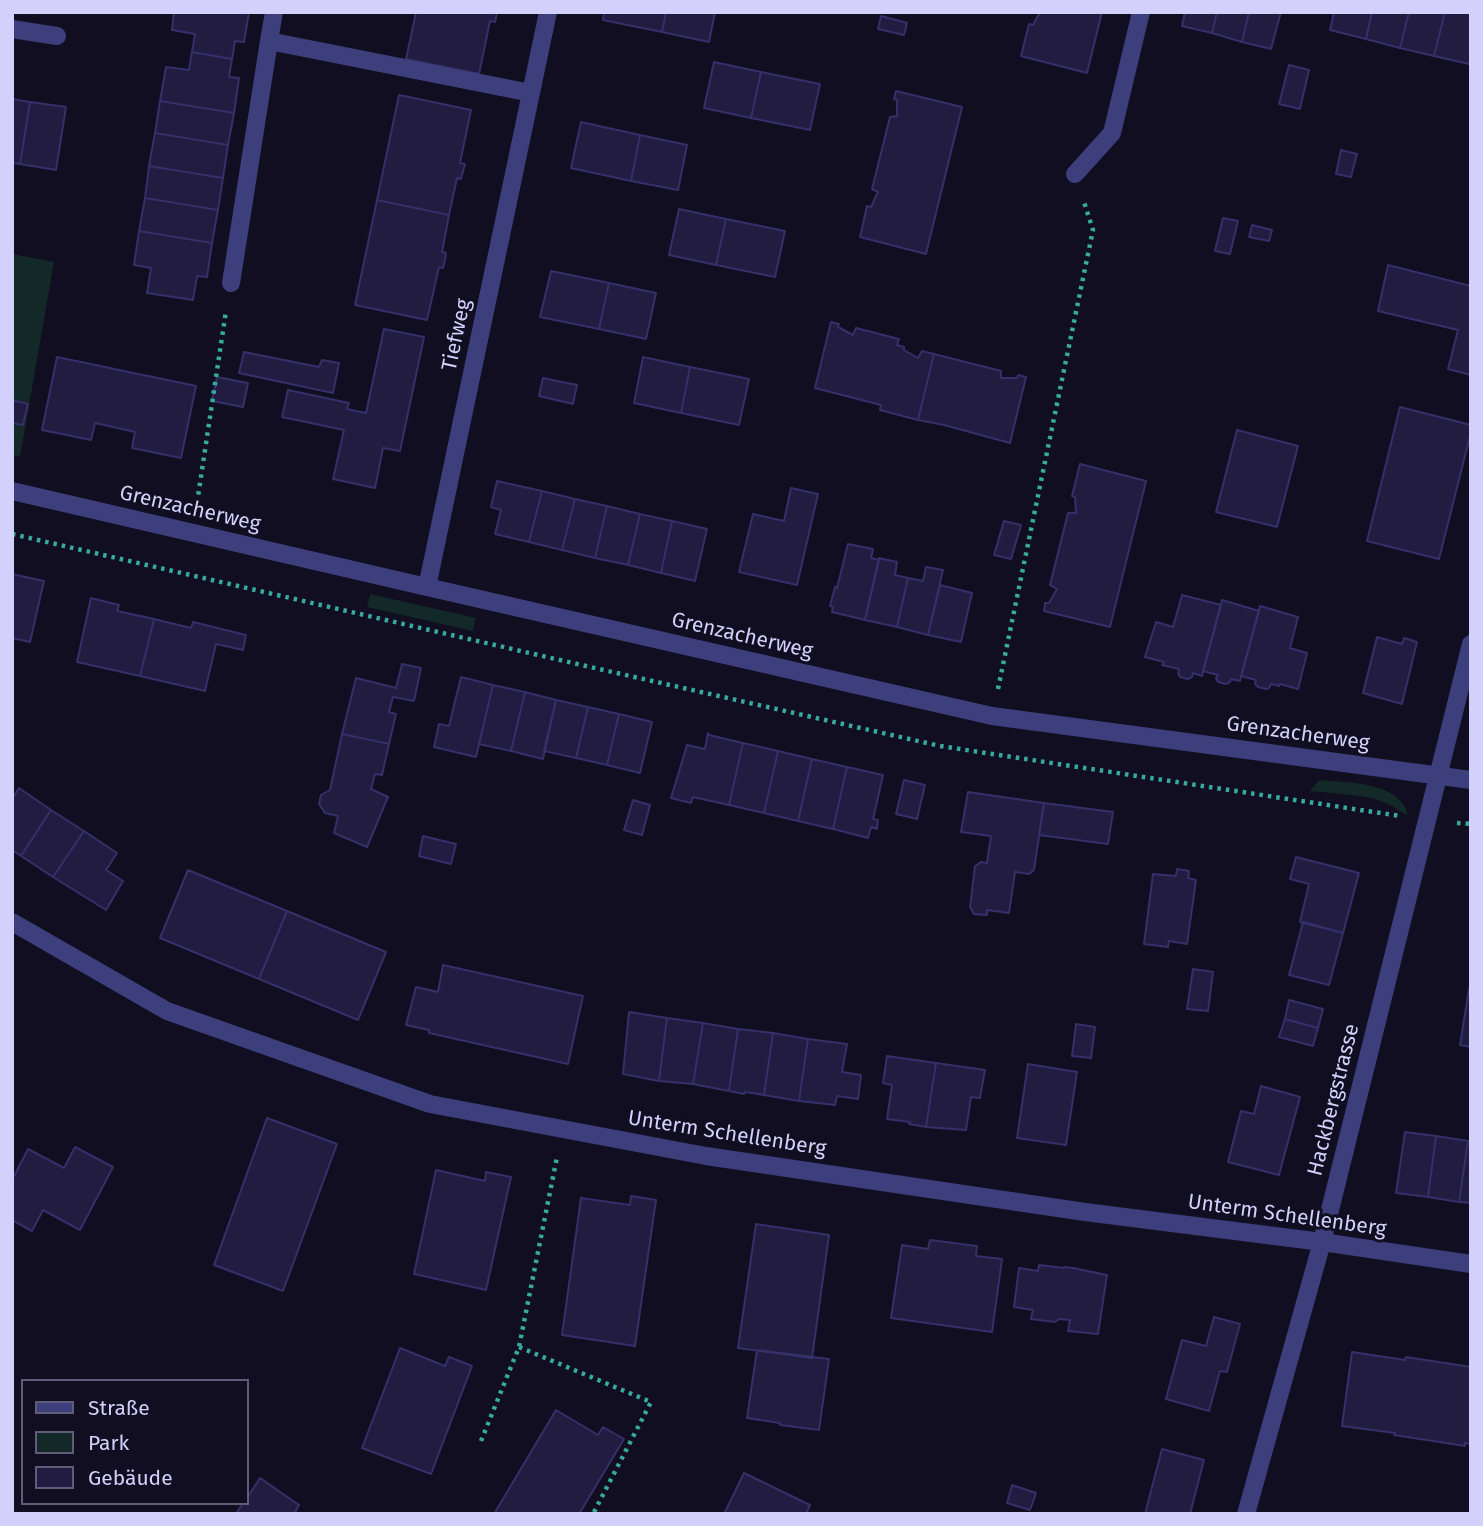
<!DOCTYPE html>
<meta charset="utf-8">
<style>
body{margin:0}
#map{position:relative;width:1483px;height:1526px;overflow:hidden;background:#100e20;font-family:"Fira Sans",sans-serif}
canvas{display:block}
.frame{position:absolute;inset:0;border:14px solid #d3d1fc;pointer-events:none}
.legend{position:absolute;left:21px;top:1379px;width:228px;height:126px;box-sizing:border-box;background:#100e20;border:2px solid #5e5c78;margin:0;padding:9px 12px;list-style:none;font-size:21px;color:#d3d1fc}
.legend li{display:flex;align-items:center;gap:14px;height:35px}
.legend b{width:35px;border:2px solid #5e5c78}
</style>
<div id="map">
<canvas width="1483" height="1526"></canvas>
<div class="frame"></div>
<ul class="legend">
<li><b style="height:9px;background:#3d3e7c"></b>Straße</li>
<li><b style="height:19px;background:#122927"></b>Park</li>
<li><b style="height:19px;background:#211c40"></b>Gebäude</li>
</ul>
</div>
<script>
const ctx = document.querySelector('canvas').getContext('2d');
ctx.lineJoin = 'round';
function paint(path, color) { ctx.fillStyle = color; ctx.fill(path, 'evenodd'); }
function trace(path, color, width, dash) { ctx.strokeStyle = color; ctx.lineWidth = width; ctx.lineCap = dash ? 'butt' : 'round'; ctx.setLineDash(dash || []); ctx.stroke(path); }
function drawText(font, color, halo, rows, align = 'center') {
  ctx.font = font + ' "Fira Sans",sans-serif'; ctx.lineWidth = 6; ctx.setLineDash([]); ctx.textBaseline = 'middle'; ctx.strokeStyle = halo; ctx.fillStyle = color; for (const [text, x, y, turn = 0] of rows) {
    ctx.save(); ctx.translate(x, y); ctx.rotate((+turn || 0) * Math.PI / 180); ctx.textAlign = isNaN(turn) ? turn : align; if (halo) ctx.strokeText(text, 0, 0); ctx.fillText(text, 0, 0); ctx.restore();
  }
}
paint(new Path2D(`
 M12 254 54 262 20 457 12 455Z
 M370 594 476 618 473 631 367 607Z
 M1319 780C1347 783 1400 781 1408 815 1399 812 1393 805 1384 802 1366 795 1331 793 1310 791Z`), '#122927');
const building = new Path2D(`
 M174 12H249L244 42 235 41 232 59 192 52 195 34 172 30Z
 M416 12H497L495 22 490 21 479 74 406 59Z
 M604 12H666L662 32 603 20Z
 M666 12H715L709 42 662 32Z
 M1040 12H1102L1087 73 1021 56 1029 24 1033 25Z
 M1185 12H1217L1212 33 1182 26Z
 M1217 12H1249L1242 42 1212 33Z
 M1249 12H1281L1271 49 1242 42Z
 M1334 12H1372L1366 39 1330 30Z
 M1372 12H1409L1400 48 1366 39Z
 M1409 12H1445L1434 56 1400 48Z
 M1445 12H1471V56L1469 64 1434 56Z
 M881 16 907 23 904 35 878 29Z
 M192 52 232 59 229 77 239 78 234 113 160 101 166 67 189 70Z
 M714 62 761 72 751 118 704 108Z
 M1289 65 1309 70 1300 109 1279 104Z
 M761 72 820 84 810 130 751 118Z
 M896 91 962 107 926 254 860 237 867 206 871 207 878 192 872 189 890 117 897 116V100L894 99Z
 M399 95 471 110 460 163 465 164 461 179 457 178 449 215 377 200Z
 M12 99 30 102 20 164 12 163Z
 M160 101 234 113 228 145 155 133Z
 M30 102 66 107 56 170 20 164Z
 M581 122 640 135 631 181 571 168Z
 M155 133 228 145 223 178 149 166Z
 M640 135 687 145 678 190 631 181Z
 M1341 150 1357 154 1351 177 1336 174Z
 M149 166 223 178 218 210 145 198Z
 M145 198 218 210 212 243 139 231Z
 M377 200 449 215 442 252 446 253 445 260 443 268 439 267 427 320 355 305Z
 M679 209 726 219 716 265 669 255Z
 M1223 218 1238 221 1230 254 1215 251Z
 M726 219 785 231 775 277 716 265Z
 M1252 225 1272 230 1269 241 1249 237Z
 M139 231 212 243 207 277 197 276 193 300 147 293 151 268 134 265Z
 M1388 265 1471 286V375L1448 369 1458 330 1378 311Z
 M551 271 609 283 599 329 540 317Z
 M609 283 656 293 646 339 599 329Z
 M831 322 839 324 838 327 853 335 856 328 899 339 897 345 904 347V350L918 358 922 351 934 354 918 420 880 410 881 405 815 388Z
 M384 329 424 337 400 451 383 448 375 488 333 479 344 430 282 417 288 390 349 403 347 409 366 413Z
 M244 352 319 367 322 360 339 363 333 393 239 373Z
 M934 354 1001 371V378H1017L1018 375 1026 377 1010 443 944 425 918 420Z
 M57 357 196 386 181 458 132 448 135 432 95 423 91 440 42 430Z
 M643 357 690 367 681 413 634 403Z
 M690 367 749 379 739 425 681 413Z
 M217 377 248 383 243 407 212 401Z
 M543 378 577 385 573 404 539 396Z
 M12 400 28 404 23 425 12 423Z
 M1400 407 1471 425V432L1439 559 1367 541Z
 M1237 430 1298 446 1277 527 1216 512Z
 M1080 464 1146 481 1110 627 1044 611 1045 603H1049L1057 589 1050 585 1068 513H1076L1075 497 1072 496Z
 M497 481 542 491 529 542 495 534 501 510 491 507Z
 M791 488 818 494 797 585 739 572 753 514 784 521Z
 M542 491 575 499 562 550 529 542Z
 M575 499 607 506 595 558 562 550Z
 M607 506 640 514 628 565 595 558Z
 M640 514 672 521 661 573 628 565Z
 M672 521 707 529 695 581 661 573Z
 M1004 521 1021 525 1011 559 994 555Z
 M848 544 873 549 871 558 879 560 865 620 832 612 833 607 830 606 835 587 837 588Z
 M879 558 897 562 895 575 908 578 897 627 865 620Z
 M926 567 943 570 928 635 897 627 908 578 923 581Z
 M12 574 44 581 30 642 12 638Z
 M940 585 972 593 961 642 928 635Z
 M1182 595 1221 605 1202 676 1193 673 1192 677 1188 679 1180 677 1178 673 1179 669 1162 665 1164 662 1145 657 1156 622 1173 627Z
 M91 598 119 605 117 611 154 619 140 676 77 662Z
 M1222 600 1259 611 1240 681 1231 679 1230 682 1226 684 1218 682 1216 678 1218 675 1203 671Z
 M1260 606 1298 617 1290 648 1307 653 1298 689 1280 684 1279 686 1271 684 1269 688 1266 689 1258 687 1255 684 1256 680 1241 676Z
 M154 619 191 628 193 622 246 635 243 650 216 644 205 691 140 676Z
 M1377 637 1402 644 1404 638 1417 642 1402 704 1363 693Z
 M402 664 421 668 414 701 393 697 389 712 396 714 389 744 342 734 356 678 396 688Z
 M461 677 493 685 476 757 434 747 439 724 449 726Z
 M493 685 525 692 511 751 479 744Z
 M525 692 556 700 543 759 511 751Z
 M556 700 588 707 576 758 544 751Z
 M588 707 619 714 607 765 576 758Z
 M619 714 652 722 640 773 607 765Z
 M708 733 709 735 743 743 729 805 693 797 691 803 671 798 687 745 705 749Z
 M342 734 389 744 382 775 375 774 371 789 388 797 367 847 334 833 338 816 325 813 319 804 321 795 330 790Z
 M743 743 778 751 764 813 729 805Z
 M778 751 812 759 798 821 764 813Z
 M812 759 847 767 833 829 798 821Z
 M847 767 883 775 873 819 878 820 877 829 871 827 868 838 833 829Z
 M904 780 925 785 917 819 896 814Z
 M19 788 51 810 21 856 12 850V799Z
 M968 792 1044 803 1034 870 1029 874 1015 872 1009 913 987 910V915L974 914 970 907 975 866 981 862 987 863 991 836 961 832Z
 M633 800 650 805 642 835 624 830Z
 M1044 803 1113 812 1108 844 1039 835Z
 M51 810 84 831 53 877 21 856Z
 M84 831 117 853 106 870 123 881 106 910 53 877Z
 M423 836 456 844 451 864 419 856Z
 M1296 857 1359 873 1343 933 1300 922 1309 884 1290 879Z
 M1177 869 1189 871 1188 878 1196 880 1187 944 1169 941 1168 947 1144 944 1153 874 1176 876Z
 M188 870 287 911 259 979 160 938Z
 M287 911 386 952 358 1020 259 979Z
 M1303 922 1343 933 1329 985 1289 975Z
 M443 965 583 996 568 1064 429 1033V1030L406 1025 416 987 438 992Z
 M1193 969 1213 972 1208 1011 1187 1009Z
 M1469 989H1471V1047L1460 1045Z
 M1289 1000 1323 1009 1318 1028 1285 1019Z
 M629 1012 667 1018 659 1081 623 1074Z
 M667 1018 703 1023 693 1084 659 1081Z
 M1285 1019 1318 1028 1313 1046 1279 1037Z
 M703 1023 738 1029 729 1091 693 1084Z
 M1076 1024 1095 1027 1091 1058 1072 1056Z
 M738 1029 773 1033 764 1095 745 1092 744 1094 729 1091Z
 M773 1033 808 1039 799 1101 764 1095Z
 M808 1039 847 1044 842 1072 861 1075 858 1099 837 1096 835 1105 799 1101Z
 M887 1056 936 1063 926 1127 909 1124 910 1122 887 1119 892 1085 883 1083Z
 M936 1063 985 1070 980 1098 971 1097 966 1130 926 1127Z
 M1028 1064 1077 1072 1066 1145 1017 1138Z
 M1261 1086 1300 1097 1279 1175 1228 1162 1241 1111 1254 1114Z
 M267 1118 337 1144 283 1291 214 1265Z
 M1405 1132 1436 1136 1428 1197 1396 1193Z
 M1436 1136 1468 1141 1459 1202 1428 1197Z
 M1468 1141H1471V1203L1459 1202Z
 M75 1147 113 1167 80 1230 43 1210 32 1231 12 1220V1180L28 1149 64 1168Z
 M436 1170 485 1181 486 1172 511 1177 486 1290 414 1274Z
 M631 1196 656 1200 635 1346 562 1335 581 1198 630 1205Z
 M756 1224 829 1235 812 1358 738 1348Z
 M930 1240 977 1246 976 1256 1002 1259 992 1332 891 1318 902 1245 928 1249Z
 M1039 1265 1064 1268V1267L1073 1268 1107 1275 1098 1334 1068 1331 1070 1320 1059 1319 1055 1322 1031 1319 1033 1310 1014 1307 1019 1268 1038 1271Z
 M1214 1317 1240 1324 1227 1372 1220 1371 1209 1411 1166 1399 1182 1340 1206 1346Z
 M400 1348 445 1366 449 1357 472 1366 431 1474 362 1448Z
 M757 1350 829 1359 819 1430 780 1425V1423L747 1418Z
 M1352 1352 1405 1360 1406 1357 1471 1367V1444L1465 1443V1446L1394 1435 1395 1433 1342 1426Z
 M556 1410 598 1435 603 1427 624 1439 579 1514H494Z
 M1162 1449 1204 1460 1190 1514H1145Z
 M744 1473 810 1505 806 1514H724Z
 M260 1478 299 1505 294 1514H236L243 1503H247V1498Z
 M1012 1485 1036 1493 1030 1510 1007 1503Z`);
paint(building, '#211c40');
trace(building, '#372f6a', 2);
trace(new Path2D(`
 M197 503 226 311
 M12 534 586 666 940 746 1400 816
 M998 689 1093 230 1084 202
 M1457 823 1471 824
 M519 1347 651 1402 593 1514
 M481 1441 519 1347 557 1157`), '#36aa9c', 4.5, [3.5, 5]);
trace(new Path2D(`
 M12 29 57 36
 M1075 174 1112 133 1141 12`), '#3d3e7c', 18);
trace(new Path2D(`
 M274 12 269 41 531 93
 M231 283 269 41
 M12 491 427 587 992 716 1471 780
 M427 587 548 12
 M12 922 167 1011 430 1104 706 1156 1085 1212 1322 1242 1471 1264
 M1246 1514 1322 1242 1471 644`), '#3d3e7c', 18);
drawText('21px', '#d3d1fc', '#100e20', [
 ["Tiefweg",457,335,-78],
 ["Grenzacherweg",190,509,13],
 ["Grenzacherweg",742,636,13],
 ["Grenzacherweg",1298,734,8],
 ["Hackbergstrasse",1334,1100,-76],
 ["Unterm Schellenberg",727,1134,9],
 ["Unterm Schellenberg",1287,1216,8]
]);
</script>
